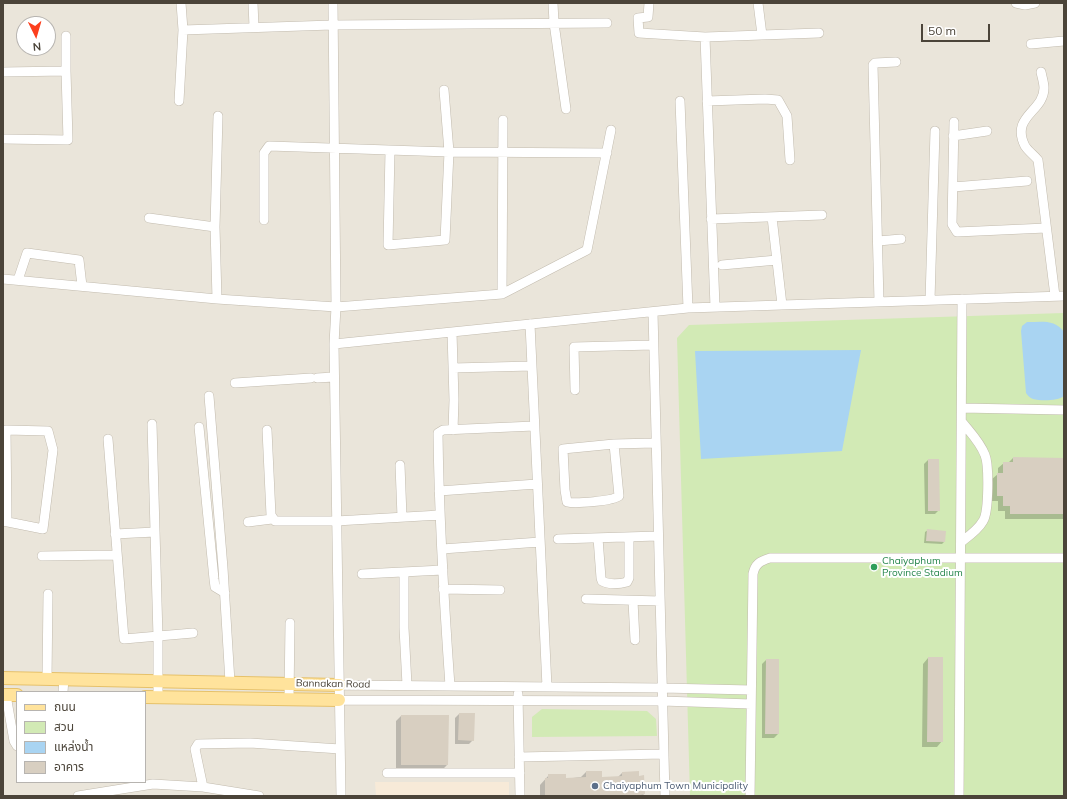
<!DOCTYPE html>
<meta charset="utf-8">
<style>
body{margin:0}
#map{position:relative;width:1067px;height:799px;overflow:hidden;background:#f6f3ec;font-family:Mulish,"Noto Sans Thai",sans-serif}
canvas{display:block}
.frame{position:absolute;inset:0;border:4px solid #4b4439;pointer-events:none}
.legend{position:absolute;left:16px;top:691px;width:130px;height:92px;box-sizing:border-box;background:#fff;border:1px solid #b7b4b0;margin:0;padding:5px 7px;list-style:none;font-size:12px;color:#4b4439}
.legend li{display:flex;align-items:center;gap:8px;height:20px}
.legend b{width:20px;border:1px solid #b7b4b0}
.north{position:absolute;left:16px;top:16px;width:40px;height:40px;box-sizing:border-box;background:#fff;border:1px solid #b7b4b0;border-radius:50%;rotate:175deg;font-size:11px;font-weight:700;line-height:16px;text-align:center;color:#4b4439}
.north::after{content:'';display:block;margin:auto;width:14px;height:18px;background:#fc3f1d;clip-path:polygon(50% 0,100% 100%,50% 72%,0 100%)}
.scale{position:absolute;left:921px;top:24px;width:69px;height:18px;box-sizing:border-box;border:2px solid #4b4439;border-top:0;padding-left:5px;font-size:12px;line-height:14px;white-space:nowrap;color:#4b4439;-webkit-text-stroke:3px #fff;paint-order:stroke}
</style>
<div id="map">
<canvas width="1067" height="799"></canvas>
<div class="frame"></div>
<ul class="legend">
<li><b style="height:5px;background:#ffe39c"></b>ถนน</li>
<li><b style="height:11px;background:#d2eab5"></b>สวน</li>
<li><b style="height:11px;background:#a9d4f2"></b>แหล่งน้ำ</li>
<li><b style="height:11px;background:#d8cfc1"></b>อาคาร</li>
</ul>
<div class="north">N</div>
<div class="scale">50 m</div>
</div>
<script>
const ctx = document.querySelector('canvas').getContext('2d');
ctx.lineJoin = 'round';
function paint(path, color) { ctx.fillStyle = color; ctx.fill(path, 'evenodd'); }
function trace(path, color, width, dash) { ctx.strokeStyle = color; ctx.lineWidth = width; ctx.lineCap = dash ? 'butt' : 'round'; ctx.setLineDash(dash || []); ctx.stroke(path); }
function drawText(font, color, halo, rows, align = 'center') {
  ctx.font = font + ' Mulish,sans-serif'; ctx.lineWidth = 4; ctx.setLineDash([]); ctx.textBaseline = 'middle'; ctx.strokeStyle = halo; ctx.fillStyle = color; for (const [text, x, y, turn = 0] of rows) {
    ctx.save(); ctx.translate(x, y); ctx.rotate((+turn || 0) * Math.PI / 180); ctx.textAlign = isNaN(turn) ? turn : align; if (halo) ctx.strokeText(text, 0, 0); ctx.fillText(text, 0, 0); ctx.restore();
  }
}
paint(new Path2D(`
 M3 3H1064V796H3ZM24 24H48V48H24ZM17 692H145V782H17Z`), '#eae5da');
paint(new Path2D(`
 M375 782H509V796H376Z`), '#f7ead8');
paint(new Path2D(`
 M1064 313V796H690L677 338 689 325Z
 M542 709 647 711 656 719 657 736 532 737V717Z`), '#d2eab5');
paint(new Path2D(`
 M1027 322C1042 322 1055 319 1064 332V396C1058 401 1041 401 1033 399 1030 398 1028 396 1026 393L1021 331 1022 326Z
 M861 350 842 451 701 459 695 351Z`), '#a9d4f2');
paint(new Path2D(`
 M1013 458 1064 459V518L1063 519H1005V511H998V501H992V479L998 474V468L1004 463H1008Z
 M928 460 939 510 935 514H925L924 464Z
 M928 530 944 542 942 544 924 543 925 532Z
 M928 658 942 741 937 747H922L923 664Z
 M766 660H778V734L774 738H762V664Z
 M459 714 473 740 469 744H455V718Z
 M401 716 447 765 442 770H396V721Z
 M586 772 601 778 618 777 622 773 638 772 644 794 642 796H540V785L549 775 565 779 581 777Z`), '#0003');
paint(new Path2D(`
 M1013 457 1064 458V514H1010V506H1003V496H997V473H1003V462H1013Z
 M928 459H939L940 511H928Z
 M927 529 946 531 945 542 926 541Z
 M928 657H943V742H927Z
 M766 659H779V734H765Z
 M459 713H475L474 741 458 740Z
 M401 715H449L448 765H401Z
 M586 771H602V777L622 776V772L639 771V776L644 775 645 794 640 795V796H545V778H548V774H566V778L586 777Z`), '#d8cfc1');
const minor = new Path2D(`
 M181 3 183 30 332 25 607 23
 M253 3 254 27
 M333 3 336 307 334 344 341 796
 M553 3 554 23 566 109
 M649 3 648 17 638 18 639 33 705 37 819 33
 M758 3 762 35
 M1016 3 1025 5 1035 3
 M705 37 715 307
 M1031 44 1064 41
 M66 71V36
 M3 72 66 71 68 140 3 139
 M1041 72C1042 77 1044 83 1044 88 1044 112 1010 116 1025 146 1028 151 1034 155 1038 160L1055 296
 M179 101 183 30
 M680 101 688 308
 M707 101 765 99 778 100 787 116 790 160
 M954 122 952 224 957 232 1046 228
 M953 136 987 131
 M390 151 388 245 445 240 449 152 444 90
 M953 187 1027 181
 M772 217 782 305
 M149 218 215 227
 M711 219 822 215
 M264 220V153L269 146 449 152 607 153
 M878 241 901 239
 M722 265 777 260
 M3 279 217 299 336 307 502 294 587 250 611 130
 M18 280 27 253 79 260 82 286
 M502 294 503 120
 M217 299 215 227 218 116
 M930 300 935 131
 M879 302 873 65 875 63 896 62
 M653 312 665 796
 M530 324 547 687
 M452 332 454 400 453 430
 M334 344 688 308 1064 296
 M453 368 532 366
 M317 378 334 377
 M235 383 311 378
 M575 390 574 347 653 345
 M209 396 223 568 230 682
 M962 408 1064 410
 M152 424 158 637V697
 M199 427 214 579 215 587 225 593
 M267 430 271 515 275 521H336L440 515
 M108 439 124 639 193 633
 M614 444 619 496C613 501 575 504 567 502L565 490 563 449 614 444 655 443
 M400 465 402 517
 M439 491 537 484
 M3 521 43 529 53 450 48 431 6 430 7 521
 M248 522 272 519
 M115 534 155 532
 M598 538 601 578 602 581C609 585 620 584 627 582L629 578V537
 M558 539 658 536
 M961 542C969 536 978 530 983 521 989 512 989 465 985 455 980 442 970 432 962 422
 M442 549 540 542
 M42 556 117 555
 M404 572V628L407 685
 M362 574 443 570
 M443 589 500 590
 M586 599 660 601
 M633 601 635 640
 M47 679 48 594
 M339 685 662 688 751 690
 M450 686C444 602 439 518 438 433L443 430 534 426
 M63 692 64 679
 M518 694 520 796
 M6 695 14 741 17 746
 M289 699 290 623
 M339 700 662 701 751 704
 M519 757 664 754
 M387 773H520
 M203 787 195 749 198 744 250 743 340 749
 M78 796 153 784 203 787 259 796
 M750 796 753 574C755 564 760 561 770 558H1064
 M959 796 962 299`);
const major = new Path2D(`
 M3 678 339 685
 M3 695H17
 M145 697 339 700`);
trace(minor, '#c2bbae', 10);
trace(major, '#e6c16a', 14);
trace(minor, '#fff', 9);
trace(major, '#ffe39c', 12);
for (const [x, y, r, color] of [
 [874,567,4,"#2e9e5b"],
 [595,786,4,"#5c6f8a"]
]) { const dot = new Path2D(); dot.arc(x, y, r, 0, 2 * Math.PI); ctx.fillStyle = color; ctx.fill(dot); trace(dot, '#fff', 1.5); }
drawText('10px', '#27864d', '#fff', [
 ["Chaiyaphum",882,561],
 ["Province Stadium",882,573]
], 'left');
drawText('10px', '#4b4439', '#fff', [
 ["Bannakan Road",333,684,1]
]);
drawText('10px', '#4e5e75', '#fff', [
 ["Chaiyaphum Town Municipality",603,786]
], 'left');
</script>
